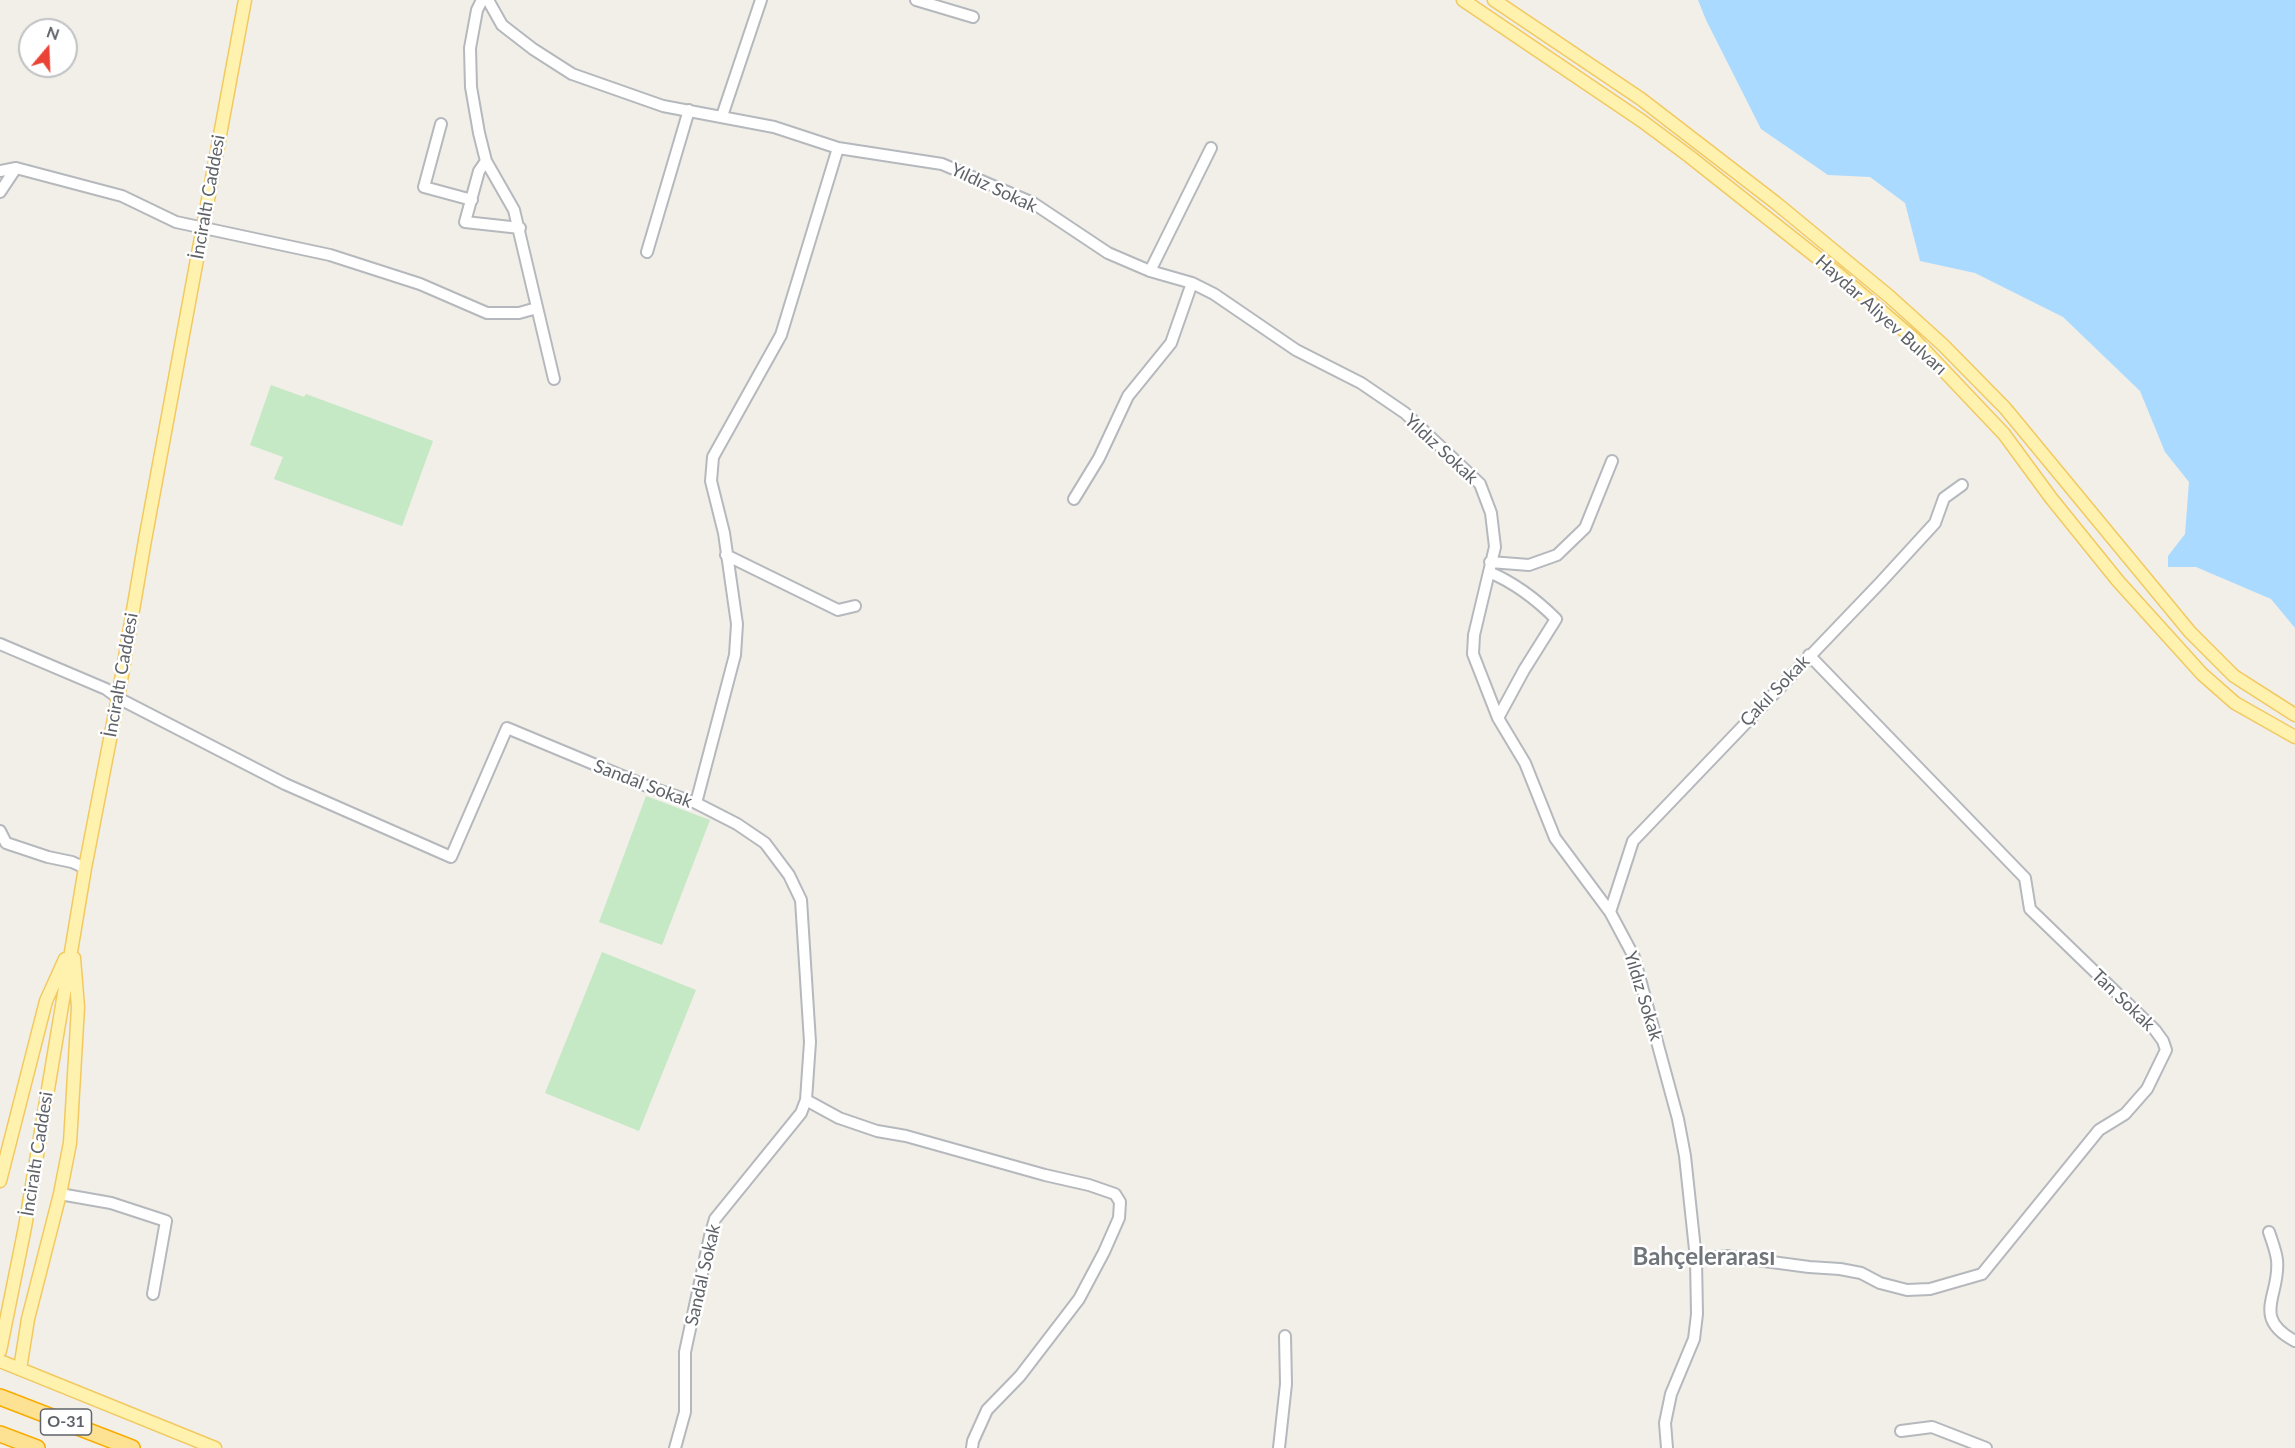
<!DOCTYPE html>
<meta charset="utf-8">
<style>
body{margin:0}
#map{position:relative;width:2295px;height:1448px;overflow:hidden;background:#f1efe8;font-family:Lato,sans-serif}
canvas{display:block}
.north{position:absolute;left:18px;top:18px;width:60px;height:60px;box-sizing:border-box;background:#fff;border:2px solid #bfc1c3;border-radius:50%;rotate:19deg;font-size:16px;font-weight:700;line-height:24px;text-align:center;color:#5f6368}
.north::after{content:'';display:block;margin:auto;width:21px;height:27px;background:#ea4335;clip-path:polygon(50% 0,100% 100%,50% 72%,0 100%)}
</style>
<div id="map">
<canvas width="2295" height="1448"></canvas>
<div class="north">N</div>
</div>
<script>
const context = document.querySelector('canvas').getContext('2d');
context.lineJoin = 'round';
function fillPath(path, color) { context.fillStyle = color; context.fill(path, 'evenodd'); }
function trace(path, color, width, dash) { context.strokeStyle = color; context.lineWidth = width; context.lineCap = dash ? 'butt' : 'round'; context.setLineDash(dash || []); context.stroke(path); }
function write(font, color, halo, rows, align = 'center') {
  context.font = font + ' Lato,sans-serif'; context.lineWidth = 5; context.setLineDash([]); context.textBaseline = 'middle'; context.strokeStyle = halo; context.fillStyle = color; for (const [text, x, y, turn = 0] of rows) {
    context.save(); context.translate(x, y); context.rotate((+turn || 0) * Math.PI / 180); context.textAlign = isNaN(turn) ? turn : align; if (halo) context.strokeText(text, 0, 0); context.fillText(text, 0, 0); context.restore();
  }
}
fillPath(new Path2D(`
 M271 385 304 397 306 394 433 441 402 526 274 479 283 457 250 445Z
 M646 796 710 820 662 945 599 922Z
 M602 952 696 990 639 1131 545 1093Z`), '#c5e8c5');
fillPath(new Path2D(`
 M1698 0H2295V628L2271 599 2196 567H2168V556L2185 534 2189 482 2165 452 2140 391 2063 317 1975 273 1920 261 1905 203 1870 177 1828 175 1761 129 1706 20Z`), '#aadaff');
const minor = new Path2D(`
 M482 0 477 10 470 48 471 87 479 133 486 161 514 210 554 379
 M488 0 502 25 533 49 572 74 663 106 774 127 838 148 942 164 1033 203 1108 253 1150 271 1192 283 1214 294 1296 350 1361 383 1405 413 1480 484 1491 513 1495 547 1474 635 1473 654 1498 718 1525 763 1555 838 1610 912 1634 957 1678 1119 1685 1156 1696 1259 1697 1314 1694 1339 1671 1394 1665 1423 1667 1448
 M916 0 973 17
 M722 116 761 0
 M441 124 424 187 472 200
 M486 161 479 171 465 222 520 228
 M0 171 16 168 122 196 176 222 330 255 420 284 487 313H519L537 308
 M0 192 16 168
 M647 252 689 110
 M1150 271 1211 148
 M1074 499 1099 458 1128 396 1171 343 1192 283
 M726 555 838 610 855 606
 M1490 562 1529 565 1557 555 1585 528 1612 461
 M1489 572C1515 583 1536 599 1556 619L1524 670 1498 718
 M0 644 106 689 118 698 285 784 451 857 507 728 644 785 696 803 737 824 765 843 789 875 801 900 810 1042 806 1100 801 1113 715 1219 710 1236 685 1352V1412L675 1448
 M696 803 735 655 737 624 724 533 711 481 713 457 781 335 838 148
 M0 831 6 843 48 857 72 862 85 868
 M1610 912 1633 841 1880 583 1935 523 1944 498 1962 485
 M806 1100 839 1118 877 1131 906 1136 1045 1175 1089 1185 1115 1194 1120 1202 1119 1218 1104 1252 1079 1299 1020 1376 987 1410 973 1441 972 1448
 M60 1194 111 1203 166 1221 153 1294
 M2269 1232C2272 1241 2276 1251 2277 1260 2281 1295 2250 1317 2295 1341
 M1696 1259 1727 1256 1809 1267 1840 1269 1861 1273 1880 1283 1907 1290 1930 1289 1982 1274 2099 1130 2125 1114 2147 1089 2166 1050 2163 1041 2155 1030 2030 909 2025 878 1809 655
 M1901 1431 1932 1427 1986 1448
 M1279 1448 1286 1384 1285 1336`);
const major = new Path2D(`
 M1463 0 1642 121 1689 156 1838 274 1913 338 2004 434 2051 498 2118 581 2202 674 2235 703 2295 737
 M1494 0 1641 99 1776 203 1890 297 1943 345 2005 408 2190 632 2234 676 2295 715
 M0 1181 46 1001 65 959
 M0 1351 25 1227 85 868 118 698 145 540 245 0
 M0 1361 215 1448
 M20 1369 28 1319 60 1194 70 1143 78 1007 74 958`);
const highway = new Path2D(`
 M0 1397 132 1448
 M0 1434 37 1448`);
trace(minor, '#b5b8bc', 14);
trace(major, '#f2c960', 15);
trace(highway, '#f9ab00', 18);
trace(minor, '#fff', 10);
trace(major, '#fff2af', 12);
trace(highway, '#fde293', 15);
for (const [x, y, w] of [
 [66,1422,51]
]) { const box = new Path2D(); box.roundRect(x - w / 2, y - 13, w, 26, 4.5); context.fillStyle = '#fff'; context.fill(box); trace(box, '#5f6368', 1.5); }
write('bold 16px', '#5f6368', null, [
 ["O-31",66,1422]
]);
write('18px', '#5f6368', '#fff', [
 ["Yıldız Sokak",994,188,25],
 ["İnciraltı Caddesi",208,197,-80],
 ["Haydar Aliyev Bulvarı",1881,315,42],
 ["Yıldız Sokak",1441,449,43],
 ["İnciraltı Caddesi",121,675,-80],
 ["Çakıl Sokak",1775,691,-46],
 ["Sandal Sokak",643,784,21],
 ["Yıldız Sokak",1643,996,73],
 ["Tan Sokak",2123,1000,44],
 ["İnciraltı Caddesi",37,1154,-81],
 ["Sandal Sokak",703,1275,-77]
]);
write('bold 24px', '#70757a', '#fff', [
 ["Bahçelerarası",1704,1257]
]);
</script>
